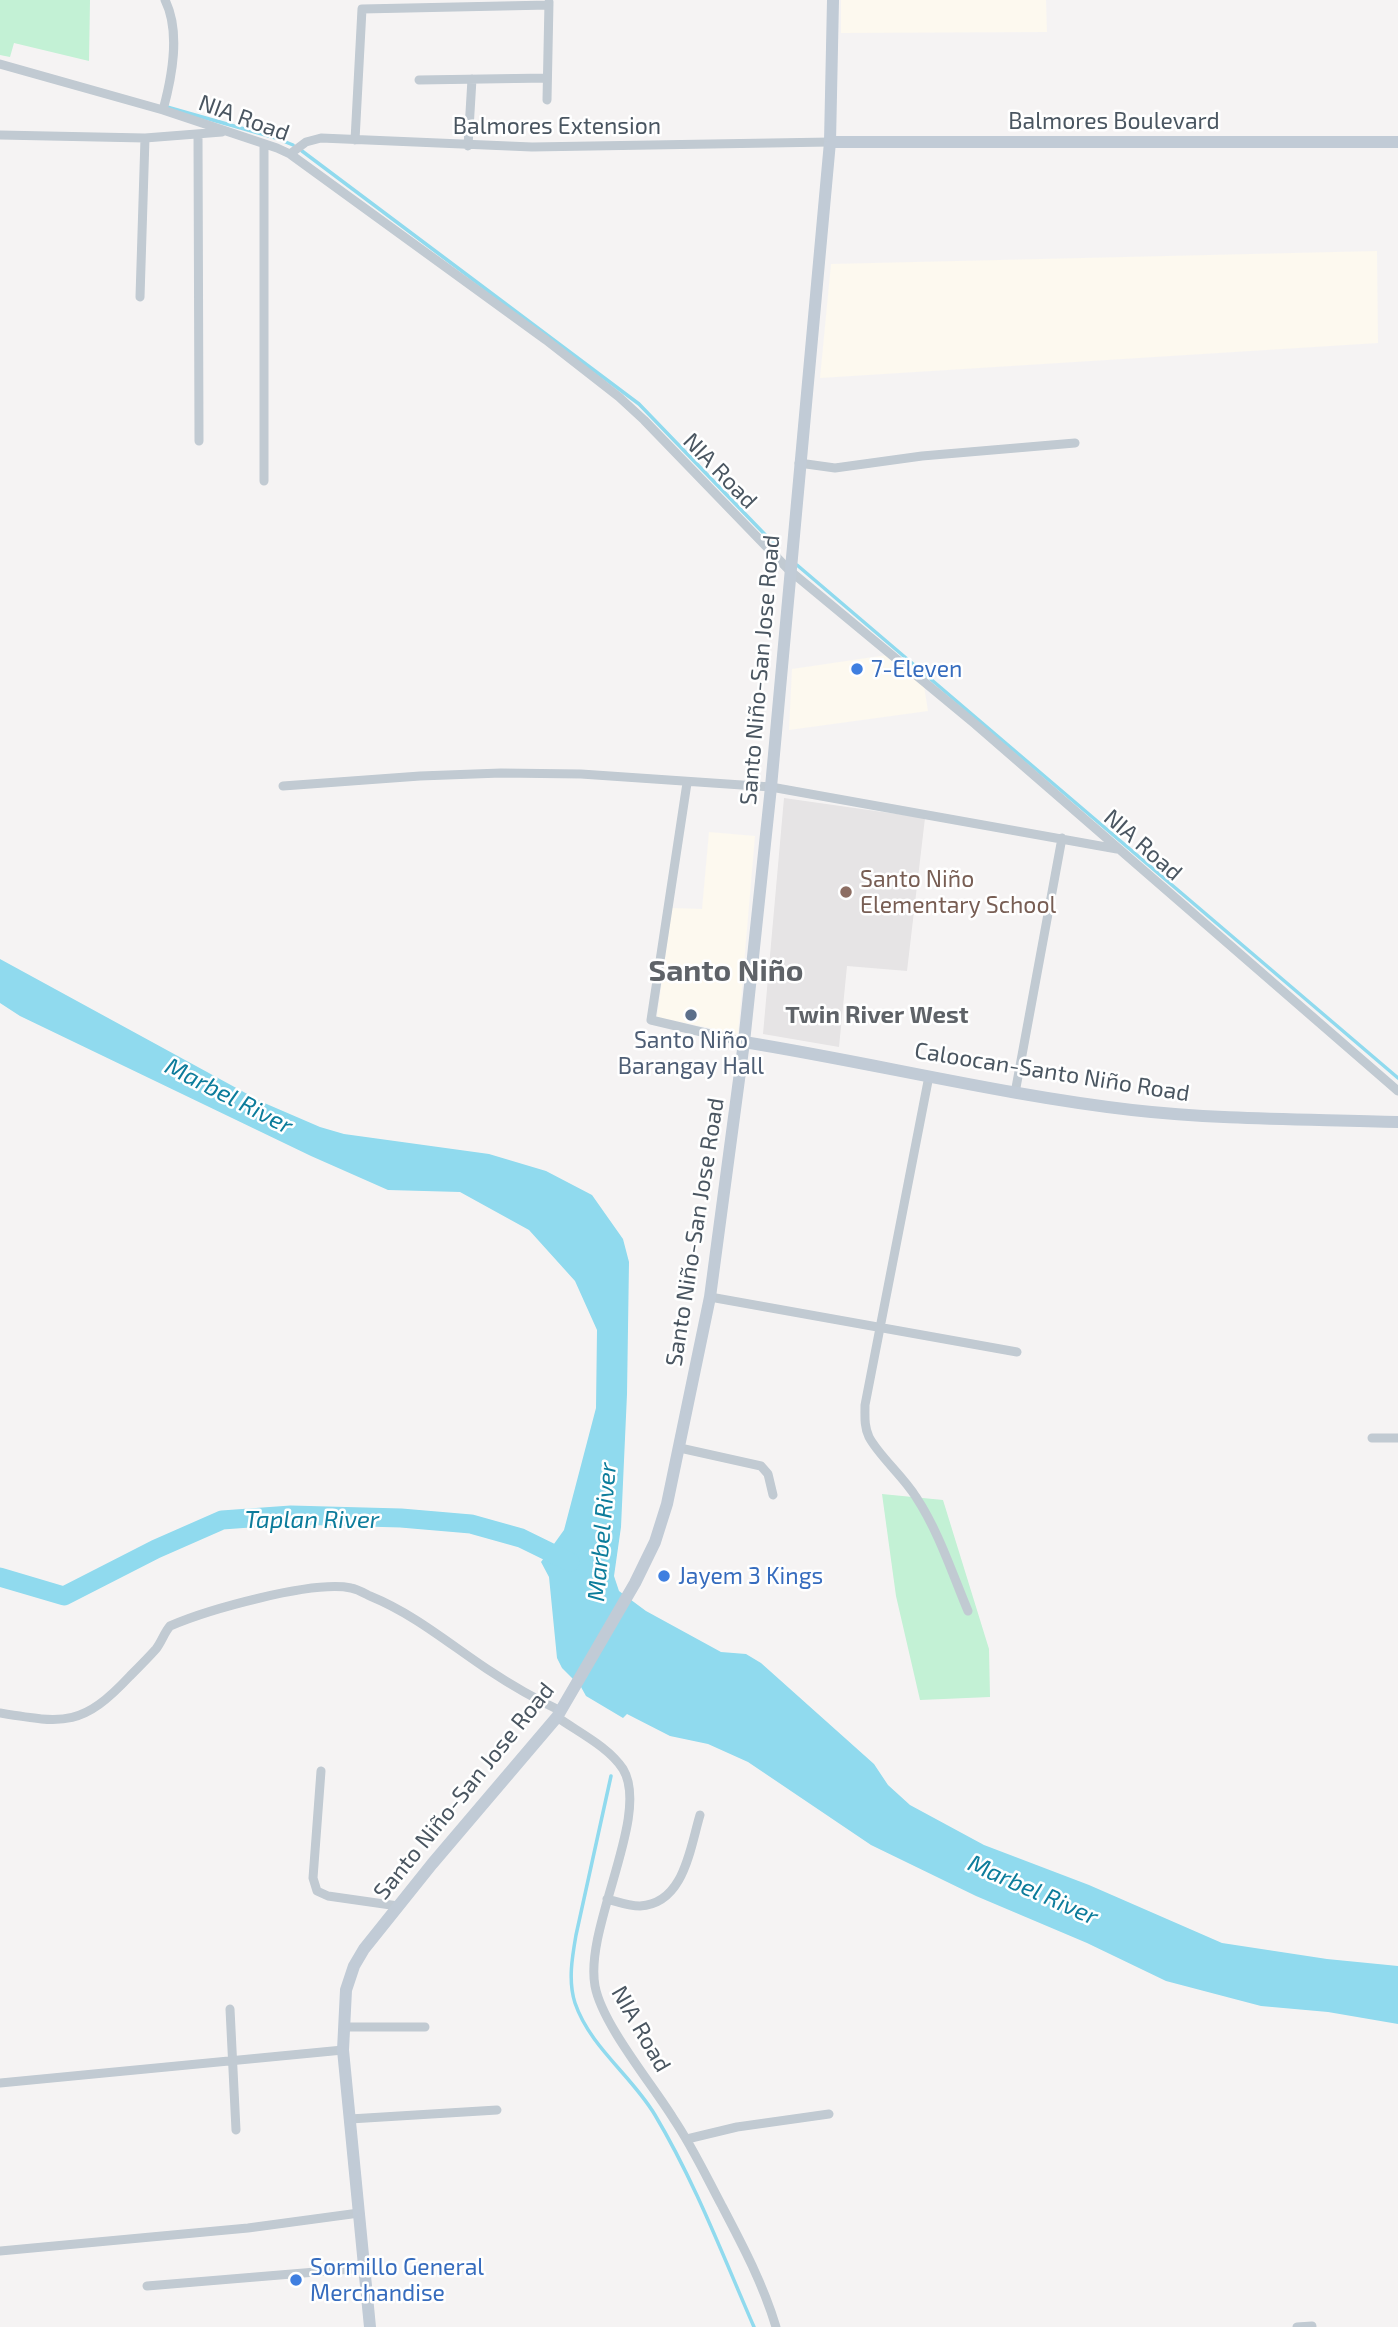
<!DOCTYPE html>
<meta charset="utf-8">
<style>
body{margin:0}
canvas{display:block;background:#f5f3f3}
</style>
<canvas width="1398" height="2327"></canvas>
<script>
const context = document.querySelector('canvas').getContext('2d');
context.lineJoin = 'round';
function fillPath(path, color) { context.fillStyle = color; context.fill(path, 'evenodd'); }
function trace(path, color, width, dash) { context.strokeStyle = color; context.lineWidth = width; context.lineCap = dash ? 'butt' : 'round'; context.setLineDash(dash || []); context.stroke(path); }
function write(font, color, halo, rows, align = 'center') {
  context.font = font + ' "Exo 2",sans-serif'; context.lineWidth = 5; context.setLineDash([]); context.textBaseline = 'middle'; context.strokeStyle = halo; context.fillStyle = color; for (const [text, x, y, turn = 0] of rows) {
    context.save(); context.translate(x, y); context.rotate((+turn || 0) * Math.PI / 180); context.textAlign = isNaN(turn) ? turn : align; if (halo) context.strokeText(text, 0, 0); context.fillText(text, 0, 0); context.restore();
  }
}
fillPath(new Path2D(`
 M841 0H1046L1047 32 841 33Z
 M1377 251 1378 343 820 378 831 264Z
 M887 655 924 686 928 711 789 730 792 669Z
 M709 832 755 836 738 1034 657 1017 672 908 702 909Z`), '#fdf9ef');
fillPath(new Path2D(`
 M784 798 925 818 907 971 847 966 839 1047 763 1034Z`), '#e6e4e5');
fillPath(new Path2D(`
 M0 0H90L89 61 14 43 10 57 0 55Z
 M882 1494 943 1500 989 1649 990 1697 920 1700 896 1596Z`), '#c3f1d5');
fillPath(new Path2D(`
 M0 959 262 1102 320 1127 344 1134 489 1154 546 1171 592 1195 623 1239 629 1262 627 1394 621 1527 614 1576 619 1591 646 1611 721 1652 746 1654 761 1663 874 1764 888 1785 910 1805 984 1845 1089 1885 1222 1943 1327 1959 1398 1966V2024L1328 2012 1261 2006 1166 1981 1087 1943 976 1896 871 1845 748 1762 708 1744 670 1736 627 1714 623 1718 586 1696 581 1687 562 1668 557 1658 549 1577 541 1562 564 1530 596 1408 597 1330 575 1281 529 1230 460 1192 388 1190 311 1156 20 1016 0 1003Z`), '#90daee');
trace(new Path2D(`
 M167 107 276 138 293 145
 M302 151 639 404 778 548
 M797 565 1398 1078
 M611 1776 576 1935C572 1958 568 1981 575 2003 590 2047 632 2076 655 2115 695 2182 723 2256 754 2327`), '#90daee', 3.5);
trace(new Path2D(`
 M0 1577 64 1596 156 1549 222 1520 291 1515 401 1518 471 1524 521 1538 570 1562`), '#90daee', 19);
trace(new Path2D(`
 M0 64 163 110 277 148 290 154 546 340 619 397 644 420 789 570 975 724 1398 1091
 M419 80 547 78
 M547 100 549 2
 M163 110C172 77 181 32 165 0
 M0 135 145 138 222 132
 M198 135 199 441
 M355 140 362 9 549 5
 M264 144V481
 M468 146 472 79
 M290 154 306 142 321 138 532 147 830 142
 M140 297 145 138
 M799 463 835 468 922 456 1075 443
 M687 783 651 1020 744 1042
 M283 786 420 776 501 773 581 774 771 787 1117 849
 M929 1076 865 1405C865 1417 864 1426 869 1437 879 1456 903 1476 916 1497 939 1532 952 1573 968 1611
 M1015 1093 1062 838
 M710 1297 1017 1352
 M1372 1438H1398
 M680 1448 761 1466 768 1474 773 1495
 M0 1713C66 1724 83 1726 130 1676 139 1667 148 1658 156 1649 162 1641 164 1633 170 1626 207 1610 312 1580 351 1588 357 1589 364 1593 370 1596 414 1614 448 1643 487 1669 511 1685 535 1699 561 1711
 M557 1717C578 1732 609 1747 623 1769 651 1815 584 1927 595 1986 602 2024 652 2084 673 2118 692 2146 706 2176 722 2206 743 2246 763 2284 776 2327
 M321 1771 313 1878 317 1891 328 1896 398 1906
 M607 1899C618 1902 629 1906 640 1906 684 1904 690 1848 700 1815
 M230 2009 236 2130
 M344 2027H425
 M0 2083 343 2050
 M350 2119 497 2110
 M687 2139 737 2127 829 2114
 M0 2251 248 2228 359 2213
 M147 2286 364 2268
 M1297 2327 1312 2326`), '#c1cad2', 9);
trace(new Path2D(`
 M830 142H1398
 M744 1042C874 1063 1002 1095 1132 1110 1220 1120 1309 1119 1398 1122
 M370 2327 343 2050 346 1990 354 1966 364 1949 432 1864 557 1717 635 1583 655 1542 667 1504 710 1297 744 1042 771 787 830 142 833 0`), '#c1cbd6', 12);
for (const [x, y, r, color] of [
 [857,669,7,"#3f7fe0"],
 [846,892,7,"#8d6e63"],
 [691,1015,7,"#5c6f8a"],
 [664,1576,7,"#3f7fe0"],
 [296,2280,7,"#3f7fe0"]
]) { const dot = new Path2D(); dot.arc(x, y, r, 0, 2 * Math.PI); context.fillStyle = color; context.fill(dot); trace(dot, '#fff', 2.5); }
write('23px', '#4a5661', '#fff', [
 ["NIA Road",244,118,20],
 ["Balmores Boulevard",1114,121],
 ["Balmores Extension",557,126],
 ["NIA Road",720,471,46],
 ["Santo Niño-San Jose Road",760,670,-85],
 ["NIA Road",1143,845,41],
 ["Caloocan-Santo Niño Road",1052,1072,9],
 ["Santo Niño-San Jose Road",695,1232,-81],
 ["Santo Niño-San Jose Road",464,1791,-51],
 ["NIA Road",641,2029,60]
]);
write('23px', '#366cbe', '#fff', [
 ["7-Eleven",871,669],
 ["Jayem 3 Kings",678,1576],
 ["Sormillo General",310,2267],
 ["Merchandise",310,2293]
], 'left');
write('23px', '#785e54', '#fff', [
 ["Santo Niño",860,879],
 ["Elementary School",860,905]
], 'left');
write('23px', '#4e5e75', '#fff', [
 ["Santo Niño",691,1040],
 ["Barangay Hall",691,1066]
]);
write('bold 24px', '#5f6368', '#fff', [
 ["Twin River West",877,1015]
]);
write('italic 24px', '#0c7c9b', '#fff', [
 ["Marbel River",229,1096,27],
 ["Taplan River",312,1520],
 ["Marbel River",602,1532,-85],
 ["Marbel River",1033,1890,24]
]);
write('bold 30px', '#5f6368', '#fff', [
 ["Santo Niño",726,971]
]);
</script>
